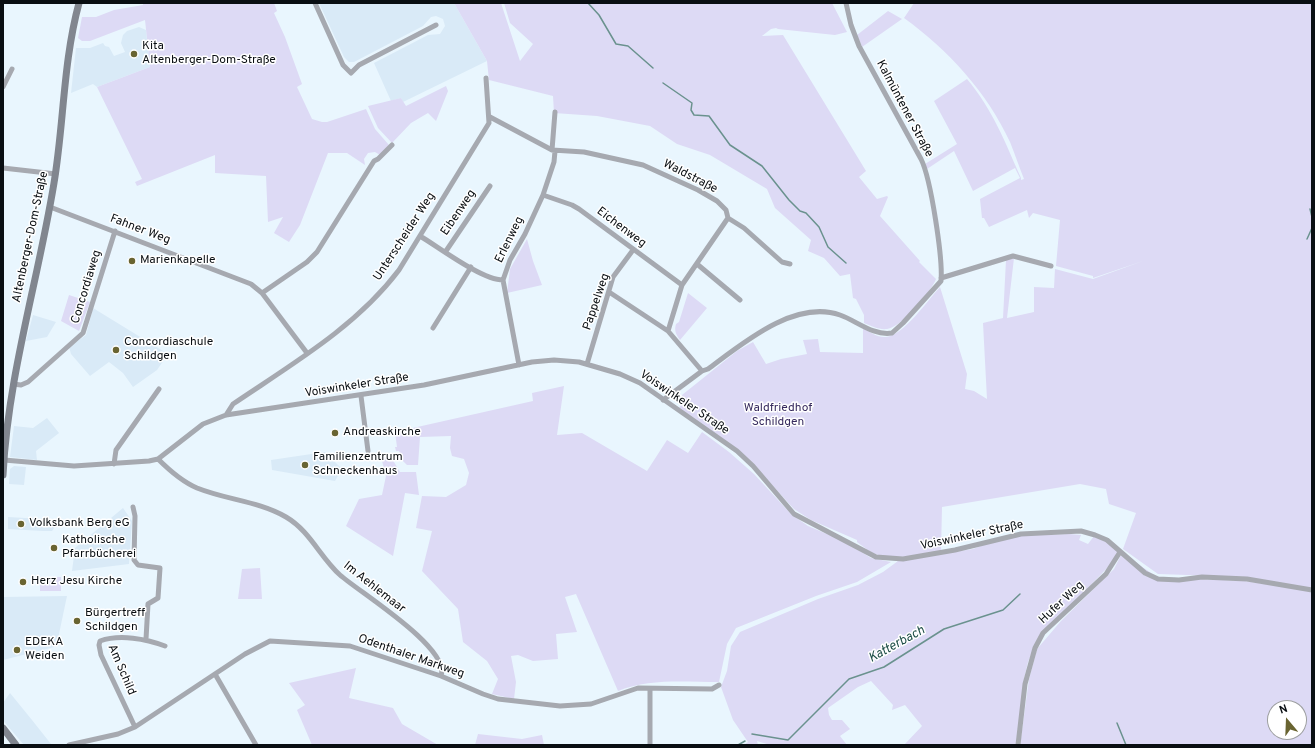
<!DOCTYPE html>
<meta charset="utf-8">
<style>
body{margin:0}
#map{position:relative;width:1315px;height:748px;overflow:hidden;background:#e9f6fe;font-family:Overpass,sans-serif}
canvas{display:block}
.frame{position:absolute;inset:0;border:4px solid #090e12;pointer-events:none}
.north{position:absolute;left:1267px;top:700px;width:40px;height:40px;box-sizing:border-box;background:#fff;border:1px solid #9d9fa0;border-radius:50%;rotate:341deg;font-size:11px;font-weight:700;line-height:16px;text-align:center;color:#090e12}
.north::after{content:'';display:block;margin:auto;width:14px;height:18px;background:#696431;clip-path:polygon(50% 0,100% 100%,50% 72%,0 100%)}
</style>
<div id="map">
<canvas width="1315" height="748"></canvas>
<div class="frame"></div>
<div class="north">N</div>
</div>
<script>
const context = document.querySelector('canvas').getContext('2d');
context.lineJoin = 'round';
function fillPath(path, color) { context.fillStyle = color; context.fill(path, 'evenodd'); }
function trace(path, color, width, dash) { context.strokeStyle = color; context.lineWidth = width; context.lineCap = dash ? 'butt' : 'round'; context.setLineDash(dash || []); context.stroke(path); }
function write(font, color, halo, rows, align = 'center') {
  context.font = font + ' Overpass,sans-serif'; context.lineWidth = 3; context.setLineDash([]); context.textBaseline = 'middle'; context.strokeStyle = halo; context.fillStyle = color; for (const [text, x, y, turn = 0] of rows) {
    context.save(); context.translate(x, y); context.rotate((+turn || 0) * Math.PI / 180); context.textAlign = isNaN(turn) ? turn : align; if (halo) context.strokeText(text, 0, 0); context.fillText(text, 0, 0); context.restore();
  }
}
fillPath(new Path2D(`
 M319 3H454L487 61 403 102 401 98 391 101 374 63 428 35 440 34 445 26 443 19 436 16 431 17 423 26 354 62H349L344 57Z
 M139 27 146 30 150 67 97 87 93 84 71 93 76 48H90L103 43 105 46 109 47 114 56 125 52 121 43 123 35 127 31Z
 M93 308 168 354 157 370 133 387 123 373 109 362 90 376 71 354 69 347 86 335Z
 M33 315 56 322 47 337 26 341Z
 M47 418 59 433 36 451 37 460 10 457 14 426 33 428Z
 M325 452 342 469 335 481 272 470 271 460Z
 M14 466 26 467 24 485 9 484 10 469Z
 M123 508 132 521 129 564 72 571 75 548Z
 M8 517 60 520 52 531H43L8 529Z
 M67 596 59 634 58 646 3 660V597Z
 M10 693 32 720 51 744 24 745 6 724 3 720V703Z`), '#d9eaf7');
fillPath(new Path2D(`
 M143 3H274L277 11 274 13 285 37 302 84 297 87 312 119 322 122H327L366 109 375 129 389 145 380 155 375 152 368 153 364 159 365 165 347 153H328L300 225 289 242 274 233 283 217 268 222 266 176 215 173V155L137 186 135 182 142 179 97 87 150 67 145 20 90 41H82L78 38 82 17H96L114 10 143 5Z
 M454 3H501L520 61 533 44 510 23 504 3H832L847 32 835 35 778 29 776 28 771 29 762 36 783 35 866 171 859 177 877 199 887 196 888 197 880 216 920 261 919 262 936 279C931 292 902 327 887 329 879 330 871 326 864 323V315L856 299 853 298 850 274 840 276 824 258 808 251 811 240 775 208 767 189 710 155 677 144 650 126 597 116 554 113 553 96 489 80 487 61Z
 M914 3H1312V588L1245 577 1158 574 1123 549 1136 513 1109 504 1106 489 1080 484 942 507 941 551C922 554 898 562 878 555 870 553 864 547 857 542V540L811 520 794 509 758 470 733 447 679 408 683 402 682 395 737 351 753 342 766 364 781 359 807 354 803 340 818 339 820 352 863 353V328C870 332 878 338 886 337 904 335 928 300 940 287L967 374 965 389 974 391 987 399 983 323 1003 318 1006 260 1014 258 1007 318 1034 312V287L1054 288 1055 269 1093 279 1143 261 1093 278V276L1056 266 1060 220 1033 213 1029 218 1027 210 989 227 984 218H982L980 199 1020 178 1015 168 973 191 954 151 927 169 925 164 957 144 934 101 967 79C993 110 1005 142 1021 178V180L1024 179C1019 167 1015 154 1010 142 987 92 948 50 904 18Z
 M888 11 902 19 862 47 857 35Z
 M446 86 448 91 436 121 428 113 411 123 392 143 378 128 368 106 401 98 406 106Z
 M527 239 533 261 542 285 507 293 510 269Z
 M688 293 707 308 680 340C676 334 674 331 676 324L679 322Z
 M69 295 90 302 79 331 61 321Z
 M564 386 557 435 582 433 647 471 667 440 688 453 702 432 729 452 754 474 791 514 808 526 846 542 871 558 891 562 857 582 816 596 736 628 727 644 719 682C685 682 649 678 618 691L576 594 565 597 577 632 556 634 558 659 533 661 518 655 511 656 516 682 514 699 492 694 498 679 487 661 463 642 458 609 422 571 432 531 416 528 422 496 446 497 466 485 469 473 464 459 452 456 450 448 451 436 420 437 418 465H407L401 459 399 451H396L395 447H397L395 432 533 401 532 393Z
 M381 457H391L400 472H416L419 495 405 493 393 556 346 526 359 499 382 495 386 476Z
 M1070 534 1081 535 1079 540 1088 544 1094 536 1108 541 1120 551 1110 565 1036 642 1028 662 1024 679 1016 745H904L922 726 905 705 892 710 893 705 871 681 858 687 828 708 829 715 832 720H842L850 729 840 736 847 745H770L757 741 758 745H744L748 742 733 720 721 687 727 671 731 646 740 632 818 599 858 585 883 572 898 561 973 549 996 540 1023 535Z
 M1122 553 1157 577 1245 581 1312 591V745H1020L1029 679 1037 649 1061 621 1114 569ZM1275 708H1299V732H1275Z
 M260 568 262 599H238L242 569Z
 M40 577H61V591H40Z
 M356 668 349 698 393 708 402 724 438 745H312L297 710 305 705 289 683Z
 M478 734 522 739 542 735 544 745H475Z`), '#dddaf5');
trace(new Path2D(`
 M588 3 599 15 616 44 628 46 653 68
 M663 83 692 103 691 110 694 115 709 116 730 145 762 166 789 200 800 211 806 213 819 227 828 247 846 263
 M1310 209 1312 217
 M1307 239 1312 228
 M1117 723 1126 745
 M752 734 788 740 849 679 884 667 944 629 1003 610 1020 594
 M738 745 745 741`), '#6a928e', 1.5);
trace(new Path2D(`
 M315 3 343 65 351 73 359 65 436 25
 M3 87 12 69
 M490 117 552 150 584 152 643 165 698 190 717 201 726 210 728 218 682 285 668 331 702 371
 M552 150 555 112
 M3 168 56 174
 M543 195 572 205 579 209 682 285
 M50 207 251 284 262 293 307 353
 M728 218 744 228 782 262 790 264
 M420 236C440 248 482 280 503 280
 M446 251 490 186
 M697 264 740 300
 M941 278 1013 256 1051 266
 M609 292 668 331
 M262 293 307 262 317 252 374 161 378 159 392 145
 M433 328 471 267
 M587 364 613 277 633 250
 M519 365 503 280 510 260 525 234 543 195 554 162 555 151
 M13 384 21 385 28 382 83 333 115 231
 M361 396 368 451
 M663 400 702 371 708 369C743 343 795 299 840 315 857 321 873 336 892 333L903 323 941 281C943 259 931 179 921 159L859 46 851 25 846 3
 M226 415 233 404C292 364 356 327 399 270L489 123 486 78
 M158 459C169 470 183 482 197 488 227 500 258 501 286 517 310 531 320 557 340 575 359 592 451 648 441 676
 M4 460 74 466 149 461 158 459 203 424 226 415 424 385 532 362 554 360 579 362 620 374 640 383 737 451 753 466 794 514 876 557 903 559 955 550 1021 534 1081 531 1095 535 1107 540 1145 573 1158 579 1179 580 1202 577 1247 579 1312 590
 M114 464 116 450 159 389
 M133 507 135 516 134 560 138 565 160 568 158 598 148 604 146 639
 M215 674 256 745
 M135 727 101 655 99 645 100 641C120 634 146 639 165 646
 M69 745 118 734 135 727 245 654 270 641 350 646 441 676 483 694 498 699 560 706 591 704 638 688 712 689 719 685
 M650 745V689
 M1018 745 1025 684 1035 648 1043 633 1106 574 1120 552`), '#a6a9b0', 5);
trace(new Path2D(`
 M3 475C8 375 38 281 54 183 64 123 63 62 79 3
 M3 728 16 745`), '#81868f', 7);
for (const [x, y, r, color] of [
 [134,54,4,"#696431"],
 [132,261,4,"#696431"],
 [116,350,4,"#696431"],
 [335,433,4,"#696431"],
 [305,465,4,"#696431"],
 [21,524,4,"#696431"],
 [54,548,4,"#696431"],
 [23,582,4,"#696431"],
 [77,621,4,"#696431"],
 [17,650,4,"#696431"]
]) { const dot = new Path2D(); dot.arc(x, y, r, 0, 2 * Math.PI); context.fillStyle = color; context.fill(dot); trace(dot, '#fff', 1.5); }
write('12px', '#090e12', '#fff', [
 ["Kita",142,47],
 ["Altenberger-Dom-Straße",142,61],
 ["Marienkapelle",140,261],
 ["Concordiaschule",124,343],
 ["Schildgen",124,357],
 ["Andreaskirche",343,433],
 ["Familienzentrum",313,458],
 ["Schneckenhaus",313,472],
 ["Volksbank Berg eG",29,524],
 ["Katholische",62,541],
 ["Pfarrbücherei",62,555],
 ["Herz Jesu Kirche",31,582],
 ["Bürgertreff",85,614],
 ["Schildgen",85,628],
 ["EDEKA",25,643],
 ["Weiden",25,657]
], 'left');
write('12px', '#090e12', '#fff', [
 ["Kalmüntener Straße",904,109,62],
 ["Waldstraße",690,177,27],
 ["Eibenweg",459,213,-56],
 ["Eichenweg",621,228,37],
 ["Fahner Weg",140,230,21],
 ["Altenberger-Dom-Straße",31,237,-78],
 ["Unterscheider Weg",405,237,-57],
 ["Erlenweg",510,240,-64],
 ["Concordiaweg",87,287,-73],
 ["Pappelweg",597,302,-71],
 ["Voiswinkeler Straße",357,386,-9],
 ["Voiswinkeler Straße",684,403,34],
 ["Voiswinkeler Straße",972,536,-12],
 ["Im Aehlemaar",374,588,38],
 ["Hufer Weg",1062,603,-43],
 ["Odenthaler Markweg",411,657,19],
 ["Am Schild",121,670,67]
]);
write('12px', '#372b5e', '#fff', [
 ["Waldfriedhof",778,409],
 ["Schildgen",778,423]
]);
write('italic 13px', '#1e4e48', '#fff', [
 ["Katterbach",897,645,-29]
]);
</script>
